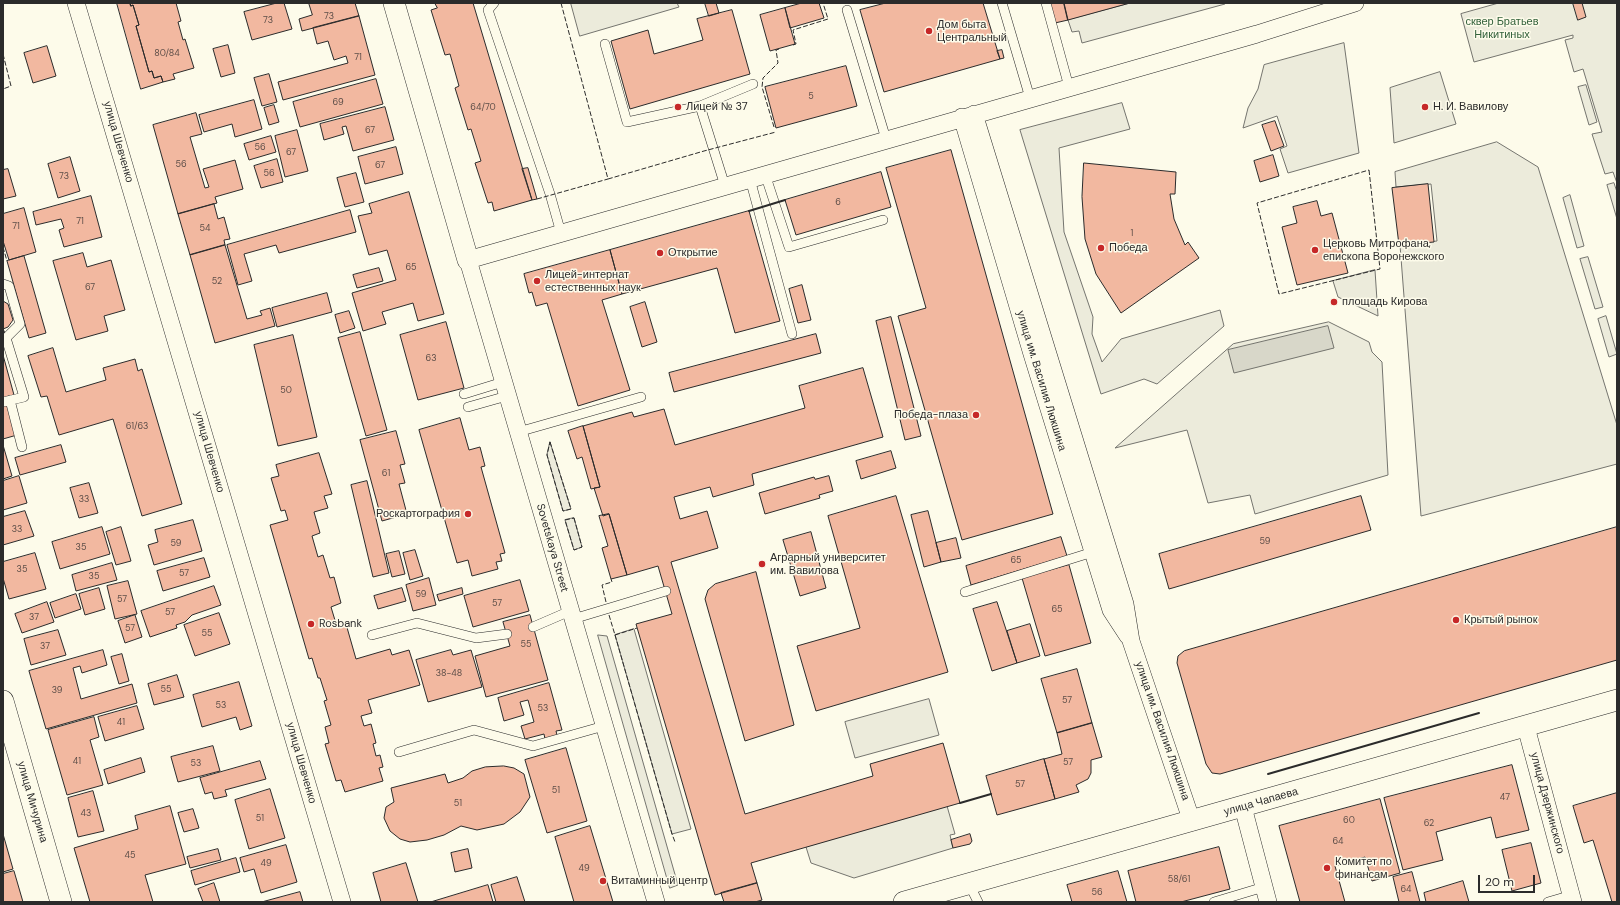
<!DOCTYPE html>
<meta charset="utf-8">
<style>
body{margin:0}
#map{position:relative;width:1620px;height:905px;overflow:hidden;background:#fdfbea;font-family:"DM Sans",sans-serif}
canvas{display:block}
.frame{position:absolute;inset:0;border:4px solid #2b2b2b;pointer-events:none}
.scale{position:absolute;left:1478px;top:875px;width:57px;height:18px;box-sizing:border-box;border:2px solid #2b2b2b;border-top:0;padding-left:5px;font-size:12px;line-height:14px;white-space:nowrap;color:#2b2b2b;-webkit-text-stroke:3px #fdfbea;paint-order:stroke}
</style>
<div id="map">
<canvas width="1620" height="905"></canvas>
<div class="frame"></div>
<div class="scale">20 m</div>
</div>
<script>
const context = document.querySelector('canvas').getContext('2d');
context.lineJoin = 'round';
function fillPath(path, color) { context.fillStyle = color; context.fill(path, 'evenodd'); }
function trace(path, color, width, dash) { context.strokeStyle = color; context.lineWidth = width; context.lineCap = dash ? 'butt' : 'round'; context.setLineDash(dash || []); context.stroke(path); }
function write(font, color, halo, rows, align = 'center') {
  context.font = font + ' "DM Sans",sans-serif'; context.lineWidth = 3; context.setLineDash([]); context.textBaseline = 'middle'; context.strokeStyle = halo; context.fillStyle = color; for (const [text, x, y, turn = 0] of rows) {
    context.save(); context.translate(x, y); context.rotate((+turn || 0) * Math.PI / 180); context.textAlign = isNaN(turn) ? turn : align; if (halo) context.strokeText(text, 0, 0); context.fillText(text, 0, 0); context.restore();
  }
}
const green = new Path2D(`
 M571 3H677L679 7 580 36Z
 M1130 3H1225V4L1082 43 1079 31 1072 32 1068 20Z
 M1499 3H1617V183L1613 172 1605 174 1592 134 1602 132 1583 69 1574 72 1565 40 1573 38V35L1474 62 1461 14Z
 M1344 43 1359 153 1288 173 1280 149 1287 146 1277 116 1243 128 1248 108 1258 89 1264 65Z
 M1440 72 1456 124 1394 143 1390 88Z
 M1586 85 1597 122 1589 125 1578 87Z
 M1122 103 1130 129 1059 148 1064 232 1093 317 1092 334 1102 362 1121 339 1220 310 1224 326 1157 384 1144 379 1101 394 1020 130Z
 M1497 142 1538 167 1617 425V464L1421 516 1400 245 1437 241 1431 184 1396 187 1395 172Z
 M1614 183 1617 192V219L1607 185Z
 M1570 195 1584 246 1577 248 1563 198Z
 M1588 257 1603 307 1595 309 1580 259Z
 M1375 270 1378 316 1338 297 1333 281Z
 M1606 316 1617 354 1609 357 1598 319Z
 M1329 322 1369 342 1372 352 1382 362 1388 475 1255 514 1250 495 1208 503 1187 430 1115 448 1233 344Z
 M550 442 571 509 563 511 547 455Z
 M574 518 582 547 574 550 565 520Z
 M634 629 691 829 672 834 615 635Z
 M598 635 607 636 678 885 670 888Z
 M929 699 939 735 855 758 845 722Z
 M947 806 955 834 950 835 953 848 854 878 811 863 806 847Z`);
fillPath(green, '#ecebdb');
trace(green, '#74746e', 1);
const water = new Path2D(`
 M1328 326 1334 348 1234 373 1228 350Z`);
fillPath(water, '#d8d7c9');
trace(water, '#74746e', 1);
const building = new Path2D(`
 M117 3H130L131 6 133 5 139 25 136 26 149 72 152 71 154 78 161 76 163 82 141 89Z
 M130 3H176L181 21 178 22 183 40 185 39 194 68 173 74 175 79 163 82 161 76 154 78 152 71 149 72 136 26 139 25 133 5 131 6Z
 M277 3H284L292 29 252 40 244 12Z
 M309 3H355L359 16 302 31 299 19 312 15Z
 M435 3H473L532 200 494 211 492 202 488 203 475 163 481 161 471 129 468 130 455 88 459 86 450 54 445 55 431 10 437 8Z
 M705 3H716L719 13 709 16Z
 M802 3H819L824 18 790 28 785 8Z
 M886 3H983L1000 59 884 92 860 10Z
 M1050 3H1064L1068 20 1055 23Z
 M1064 3H1130L1068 20Z
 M1573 3H1582L1586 17 1578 20Z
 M785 8 795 44 770 51 760 15Z
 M732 10 750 74 630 109 611 41 648 30 654 54 703 40 697 19Z
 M359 16 375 75 283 100 278 82 348 63 346 56 334 60 328 41 317 44 313 28Z
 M228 45 235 73 221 77 213 49Z
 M47 46 56 76 33 83 24 53Z
 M1002 50 1004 58 1000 59 997 51Z
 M846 66 857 106 776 128 765 87Z
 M269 74 277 102 262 106 254 78Z
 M376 79 383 104 300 127 293 102Z
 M254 100 262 129 235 137 232 124 204 132 199 115Z
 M274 105 279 122 269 125 264 108Z
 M385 107 394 140 353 151 346 126 342 127 344 134 324 140 320 124Z
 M196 113 202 134 190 137 205 188 209 187 203 169 235 160 243 189 215 197 217 203 178 214 153 125Z
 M1275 121 1284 146 1271 151 1262 125Z
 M297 130 308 171 285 177 275 136Z
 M271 136 276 152 249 160 244 144Z
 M396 147 403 174 365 184 358 157Z
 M951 150 1053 514 962 540 898 316 926 308 886 168Z
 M1273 155 1279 176 1260 182 1254 161Z
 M70 157 80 191 58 198 48 164Z
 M277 159 283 182 261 188 254 166Z
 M1084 163 1176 172 1175 194H1170L1174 219 1185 245 1188 242 1199 258 1121 313 1096 274 1085 239 1082 197Z
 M528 168 537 199 532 200 522 169Z
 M8 169 16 196 3 199V170Z
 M881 172 891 207 796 235 785 200Z
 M356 173 364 202 345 207 337 178Z
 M1428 184 1434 242 1399 245 1392 188Z
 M409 192 444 314 418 321 413 303 382 312 386 324 363 331 352 293 396 280 387 250 369 255 358 216 372 213 369 204Z
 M91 196 102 237 64 247 59 230 64 228 61 219 36 225 33 212Z
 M1317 201 1321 216 1332 213 1348 273 1297 285 1282 227 1297 223 1293 207Z
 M214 204 218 219 224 217 230 239 224 240 225 245 190 255 178 214Z
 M24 208 36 252 9 260 3 241V214Z
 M350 210 356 232 279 253 276 245 244 254 252 281 238 285 227 245Z
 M749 211 780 321 735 333 717 268 622 294 610 250Z
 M225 245 247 319 262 315 260 311 270 308 275 326 215 343 190 255Z
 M610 250 622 294 602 300 630 390 578 406 547 303 536 306 532 292 529 293 524 274Z
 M83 253 87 267 111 260 125 310 104 316 108 331 76 340 53 261Z
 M24 256 46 333 29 338 7 261Z
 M379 268 383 281 357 288 353 275Z
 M802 285 811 320 798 323 789 289Z
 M327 293 332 312 277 327 272 308Z
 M3 301 8 304 13 320 8 327 3 329 5 333H3Z
 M645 302 657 342 642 347 630 307Z
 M349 311 355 328 340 333 335 315Z
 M891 317 921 436 905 440 876 321Z
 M446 322 464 388 418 400 400 335Z
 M360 332 387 430 366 436 338 338Z
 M816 334 821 353 674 392 669 373Z
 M293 335 317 437 278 446 254 345Z
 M53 348 66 392 106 380 103 368 135 359 138 371 142 369 182 504 142 516 113 419 59 435 47 396 41 397 28 356Z
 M3 355 14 395 3 398Z
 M863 368 883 437 752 474 754 485 713 497 710 487 674 497 680 519 707 511 718 548 671 562 745 814 873 776 870 764 943 743 960 803 751 863 757 883 715 895 636 624 672 614 658 566 627 575 609 514 603 516 594 488 600 487 583 426 632 412 634 417 664 409 675 445 805 408 799 386Z
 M8 404 17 435 3 439V406Z
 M460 418 469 450 480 447 485 466 481 467 505 553 500 554 502 561 496 562 498 569 472 576 468 560 457 563 419 430Z
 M583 426 600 487 591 489 582 457 577 459 568 431Z
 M396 431 405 464 400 465 405 483 399 484 407 514 382 521 360 440Z
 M3 445 12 476 3 479Z
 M61 445 66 462 20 475 15 458Z
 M891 451 896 468 861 479 856 461Z
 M319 453 332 494 324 496 328 508 314 512 320 533 312 536 318 557 323 555 330 578 334 577 341 603 331 607 337 627 346 624 356 659 390 649 392 655 409 650 420 685 368 700 372 713 361 716 364 726 371 724 376 743 373 744 376 756 380 755 383 767 379 768 383 781 345 792 341 780 336 781 325 744 329 743 325 727 331 725 324 701 327 700 320 678H318L312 658 309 659 270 525 288 520 285 510 281 511 271 478 279 476 276 465Z
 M19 476 27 503 3 510V481Z
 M829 476 833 491 819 495 820 498 765 514 759 493 814 477 815 479Z
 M367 481 389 573 373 577 351 485Z
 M89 483 98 513 79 518 70 488Z
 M896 496 948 672 816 711 797 646 860 628 828 516Z
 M1361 496 1371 530 1169 589 1159 554Z
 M25 511 34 536 3 545V517Z
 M928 511 941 562 924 567 911 515Z
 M609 514 627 575 611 579 602 548 608 546 599 516Z
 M193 520 202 551 154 565 148 545 158 542 155 530Z
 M102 527 110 554 60 569 52 542Z
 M121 527 131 561 116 565 106 532Z
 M1617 527V660L1220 774 1212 773 1206 764 1177 663 1178 656 1184 651Z
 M811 532 826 588 800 596 783 540Z
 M1061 537 1067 556 971 585 966 566Z
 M956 538 961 558 941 562 936 543Z
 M415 550 423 576 410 580 403 553Z
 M399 551 405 574 392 577 386 554Z
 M35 553 46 589 9 599 3 578V562Z
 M204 558 210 577 163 591 157 571Z
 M112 563 117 580 76 591 72 575Z
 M1069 565 1091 643 1045 656 1022 578Z
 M756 572 794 725 745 741 705 599 708 590 715 584Z
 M429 578 436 605 413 611 406 585Z
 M520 580 529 611 473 627 464 596Z
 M128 581 137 614 115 619 107 586Z
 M214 586 221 605 192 615 185 622 176 625 177 628 150 637 141 611Z
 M99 588 105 609 85 615 79 594Z
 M402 588 406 601 378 609 374 596Z
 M462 588 463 594 439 601 437 595Z
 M76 594 81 609 55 618 50 603Z
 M47 602 54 622 22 633 15 614Z
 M997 602 1017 663 992 671 973 609Z
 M219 613 230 644 195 656 184 625Z
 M135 615 142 637 125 643 118 621Z
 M530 615 548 680 486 697 475 656 510 646 503 622Z
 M1030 624 1040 656 1017 663 1007 631Z
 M58 630 66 655 31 665 24 639Z
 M103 650 107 665 82 673 80 666 73 668 81 699 132 684 137 703 46 729 29 671Z
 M451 650 453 655 471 650 482 687 428 702 416 660Z
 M122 654 129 681 119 684 111 657Z
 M1077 669 1092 723 1057 733 1041 679Z
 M177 675 184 697 154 705 148 684Z
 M239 682 252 726 240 730 236 717 202 727 193 695Z
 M549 683 562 730 556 731 557 735 545 739 544 734 525 739 521 726 534 722 528 700 520 702 524 715 504 721 498 698Z
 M137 706 144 729 105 741 98 717Z
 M94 717 99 737 90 740 103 785 67 795 48 730Z
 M1092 723 1102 757 1091 760V773L1088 779 1076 785 1079 792 1055 799 1044 759 1062 754 1057 733Z
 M213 746 220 771 178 782 171 757Z
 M566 748 587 821 547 833 525 760Z
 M141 758 145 772 108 784 104 770Z
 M1044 759 1055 799 997 815 986 776Z
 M260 761 266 779 225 790 227 796 214 799 212 792 205 794 200 778Z
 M1512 765 1529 830 1496 838 1491 817 1436 832 1443 860 1403 870 1384 798Z
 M504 766 514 768 524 774 530 797 520 812 504 824 477 830 461 826 444 835 427 840 410 842 400 839 390 831 384 818 386 807 394 802 391 788 445 774 448 783 463 778 472 771 485 767Z
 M270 789 285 838 249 849 235 800Z
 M93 791 104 831 78 837 68 798Z
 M1617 793V902H1612L1593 840 1584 843 1573 806Z
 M1380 799 1400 873 1372 881 1365 857 1335 866 1345 902H1300L1279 826Z
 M170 806 186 864 145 875 153 902H90L74 848 138 829 135 816Z
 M193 809 199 828 184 832 178 813Z
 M590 826 613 902H574L555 837Z
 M3 834 13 869 3 872Z
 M970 834 972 841 970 844 953 848 951 840Z
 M1531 843 1541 883 1512 891 1502 850Z
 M286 845 297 882 261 893 254 869 244 872 240 858Z
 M1219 847 1230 889 1181 902H1136L1128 871Z
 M218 849 221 860 190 868 187 857Z
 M468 849 472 868 455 872 451 853Z
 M236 858 240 872 195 885 191 871Z
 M406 863 418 902H381L373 873Z
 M14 871 23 902H3V874Z
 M1118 871 1127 902H1072L1067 885Z
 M1412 872 1420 902H1399L1393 877Z
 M517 877 525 902H496L491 885Z
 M1463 881 1469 902H1426L1424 893Z
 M214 883 220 902H203L198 889Z
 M757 883 762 900 755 902H724L721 893Z
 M488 885 493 902H431Z
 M300 892 303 902H262Z`);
fillPath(building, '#f2b8a0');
trace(building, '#2b2b2b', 1);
const service = new Path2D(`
 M494 3 488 10 550 194 561 233
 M1002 3 1030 98
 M1046 3 1069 87
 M847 10 886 139
 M605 44 627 122 700 106 753 84
 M700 106 725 186
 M765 174 789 247 883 220
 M750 179 792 334
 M3 284 9 286 20 324 6 338 3 339
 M464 394 503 382
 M10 400 22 447
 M3 402 24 397 6 338
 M468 407 507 396
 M518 432 641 397
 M965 592 1093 552
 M573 619 666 591
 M533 627 570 611
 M372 635 417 623 476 638 507 634
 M399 752 474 730 533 746 604 726
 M969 884 978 902
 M1214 902 1264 887
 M1548 902 1572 895`);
const minor = new Path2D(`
 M76 3 342 902
 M974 114 1125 604 1131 641 1192 822
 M962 117 1032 354 1111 610 1128 636
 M1526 727 1573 902
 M1243 807 1268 902
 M656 902 468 260 1257 34 1355 3`);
const tertiary = new Path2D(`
 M394 3 468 260
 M3 701 61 902
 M904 902 1617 700`);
trace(service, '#2b2b2b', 10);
trace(minor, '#2b2b2b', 18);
trace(tertiary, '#2b2b2b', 22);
trace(service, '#fdfbea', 9);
trace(minor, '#fdfbea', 17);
trace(tertiary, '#fdfbea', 21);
trace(new Path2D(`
 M561 3 608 179 704 151 776 132
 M793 45 796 44 793 30 828 19 823 3
 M3 54 11 86 3 89
 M774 127 762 87 763 78 778 63 776 50 779 49
 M1369 170 1380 269 1279 294 1257 203Z
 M537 199 608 179
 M3 247 7 261
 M550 442 571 509 563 511 547 455Z
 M574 518 582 547 574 550 565 520Z
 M606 602 602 585 612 582 611 579
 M609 615 615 635 637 628
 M615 635 672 834 675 842`), '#2b2b2b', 1, [5, 2]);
trace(new Path2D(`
 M749 211 785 200
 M1268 774 1479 713
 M960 803 991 794`), '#2b2b2b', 2);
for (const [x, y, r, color] of [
 [929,31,4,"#c62828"],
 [678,107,4,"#c62828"],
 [1425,107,4,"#c62828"],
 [1101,248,4,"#c62828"],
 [1315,250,4,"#c62828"],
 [660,253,4,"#c62828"],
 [537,281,4,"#c62828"],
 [1334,302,4,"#c62828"],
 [976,415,4,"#c62828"],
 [468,514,4,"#c62828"],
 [762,564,4,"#c62828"],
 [1456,620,4,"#c62828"],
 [311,624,4,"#c62828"],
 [1327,868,4,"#c62828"],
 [603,881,4,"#c62828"]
]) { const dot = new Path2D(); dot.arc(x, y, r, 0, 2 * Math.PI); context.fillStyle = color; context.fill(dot); trace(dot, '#fdfbea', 1.5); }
write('9px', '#5d4e48', null, [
 ["73",329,17],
 ["73",268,21],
 ["80/84",167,54],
 ["71",358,58],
 ["5",811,97],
 ["69",338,103],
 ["64/70",483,108],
 ["67",370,131],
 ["56",260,148],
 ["67",291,153],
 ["56",181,165],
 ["67",380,166],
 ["56",269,174],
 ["73",64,177],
 ["6",838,203],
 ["71",80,222],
 ["71",16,227],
 ["54",205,229],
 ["1",1132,234],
 ["65",411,268],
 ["52",217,282],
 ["67",90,288],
 ["63",431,359],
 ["50",286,391],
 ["61/63",137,427],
 ["61",386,474],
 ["33",84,500],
 ["33",17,530],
 ["59",1265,542],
 ["59",176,544],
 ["35",81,548],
 ["65",1016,561],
 ["35",22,570],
 ["57",184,574],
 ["35",94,577],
 ["59",421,595],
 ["57",122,600],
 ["57",497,604],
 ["65",1057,610],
 ["57",170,613],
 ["37",34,618],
 ["57",130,629],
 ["55",207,634],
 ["55",526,645],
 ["37",45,647],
 ["38-48",449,674],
 ["55",166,690],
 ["39",57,691],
 ["57",1067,701],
 ["53",221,706],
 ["53",543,709],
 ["41",121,723],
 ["41",77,762],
 ["57",1068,763],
 ["53",196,764],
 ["57",1020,785],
 ["51",556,791],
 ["47",1505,798],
 ["51",458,804],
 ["43",86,814],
 ["51",260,819],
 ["60",1349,821],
 ["62",1429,824],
 ["64",1338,842],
 ["45",130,856],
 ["49",266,864],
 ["49",584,869],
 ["58/61",1179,880],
 ["64",1406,890],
 ["56",1097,893]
]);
write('11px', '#34623c', '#fdfbea', [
 ["сквер Братьев",1502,22],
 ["Никитиных",1502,35]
]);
write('11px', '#2b2b2b', '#fdfbea', [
 ["Дом быта",937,25],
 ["Центральный",937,38],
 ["Лицей № 37",686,107],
 ["Н. И. Вавилову",1433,107],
 ["Церковь Митрофана,",1323,244],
 ["епископа Воронежского",1323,257],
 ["Победа",1109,248],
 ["Открытие",668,253],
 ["Лицей-интернат",545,275],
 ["естественных наук",545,288],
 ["площадь Кирова",1342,302],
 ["Победа-плаза",968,415,"right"],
 ["Роскартография",460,514,"right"],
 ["Аграрный университет",770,558],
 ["им. Вавилова",770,571],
 ["Крытый рынок",1464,620],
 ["Rosbank",319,624],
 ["Комитет по",1335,862],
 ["финансам",1335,875],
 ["Витаминный центр",611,881]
], 'left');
write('11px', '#2b2b2b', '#fdfbea', [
 ["улица Шевченко",118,142,74],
 ["улица им. Василия Люкшина",1041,381,73],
 ["улица Шевченко",209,452,74],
 ["Sovetskaya Street",552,548,74],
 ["улица им. Василия Люкшина",1162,731,71],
 ["улица Шевченко",301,763,74],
 ["улица Мичурина",32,802,74],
 ["улица Чапаева",1261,802,-16],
 ["улица Дзержинского",1547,803,75]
]);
</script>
